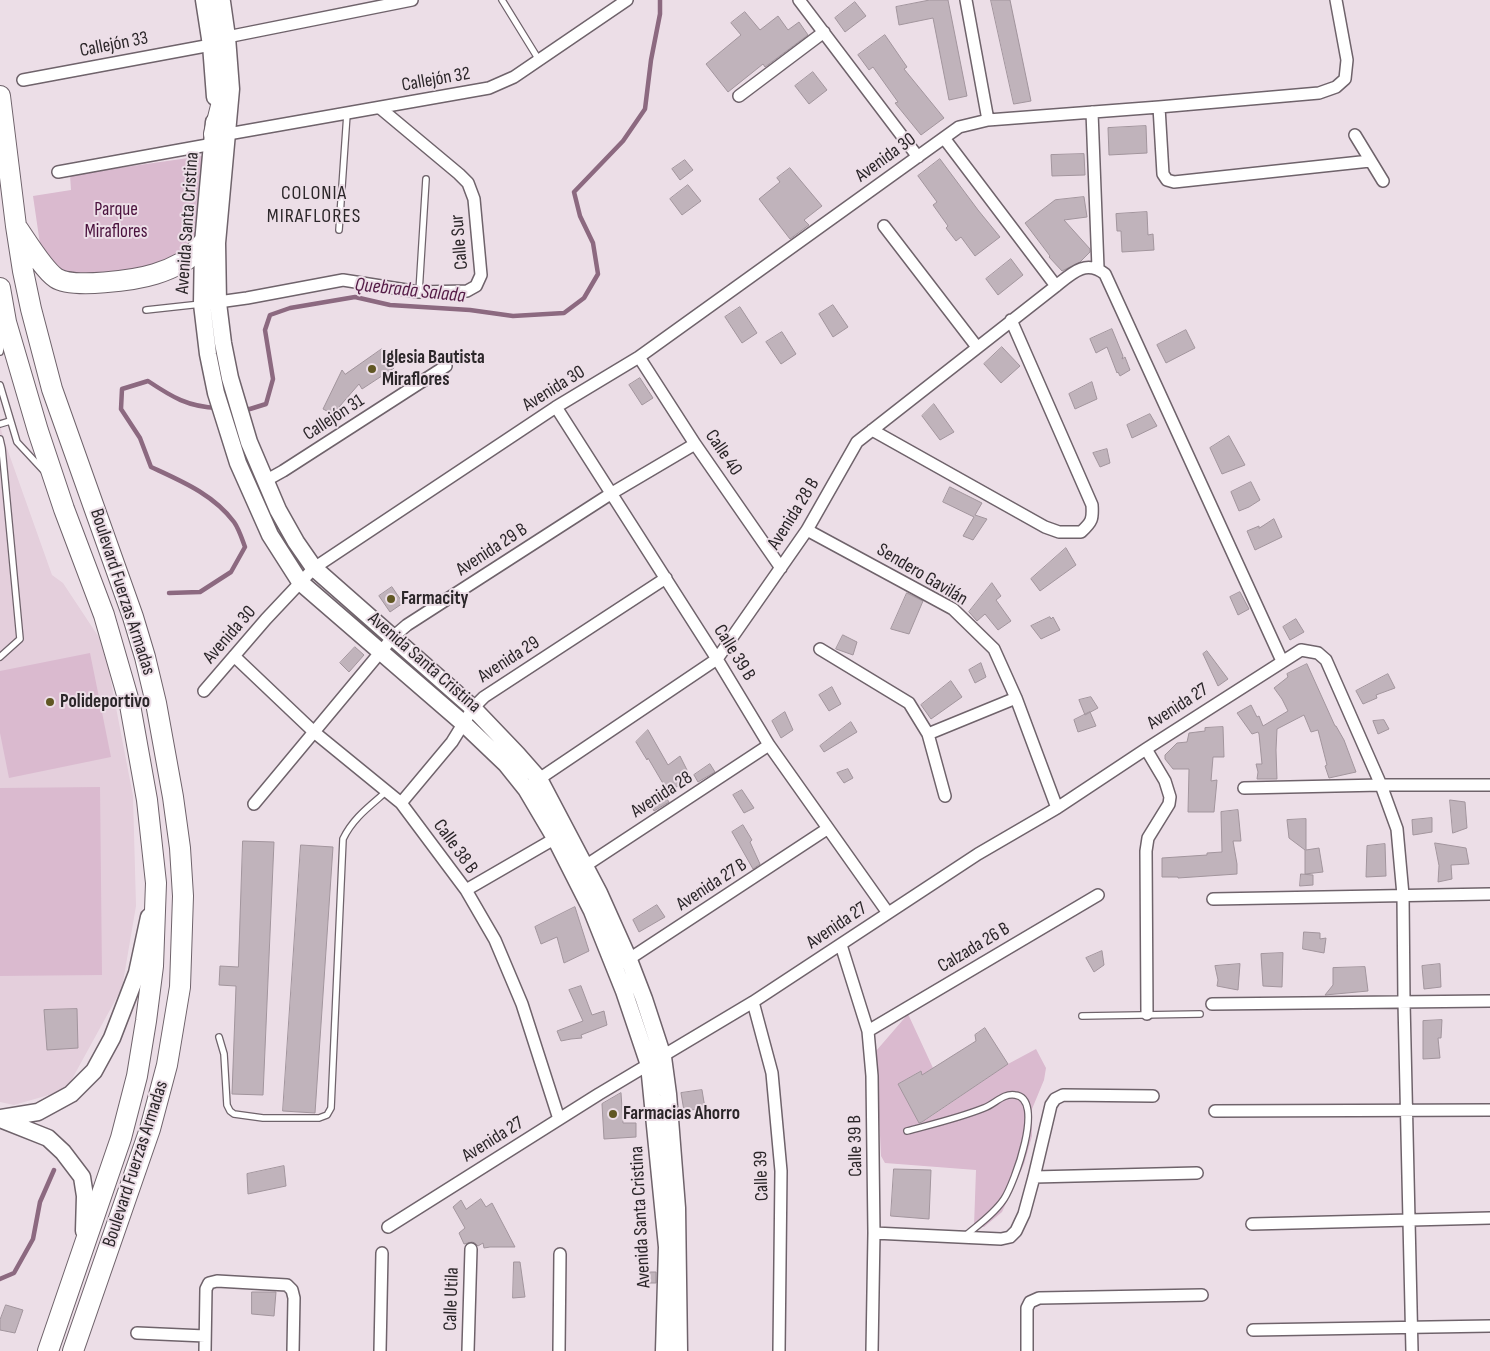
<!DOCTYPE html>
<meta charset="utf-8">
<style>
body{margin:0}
canvas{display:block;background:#ecdee7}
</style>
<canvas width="1490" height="1351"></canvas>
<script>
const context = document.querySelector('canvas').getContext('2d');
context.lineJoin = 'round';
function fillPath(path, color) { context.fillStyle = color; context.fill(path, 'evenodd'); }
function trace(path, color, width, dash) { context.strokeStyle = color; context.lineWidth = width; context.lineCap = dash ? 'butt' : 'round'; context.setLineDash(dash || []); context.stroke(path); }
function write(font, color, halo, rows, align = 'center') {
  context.font = font + ' "Sofia Sans Condensed",sans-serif'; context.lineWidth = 4; context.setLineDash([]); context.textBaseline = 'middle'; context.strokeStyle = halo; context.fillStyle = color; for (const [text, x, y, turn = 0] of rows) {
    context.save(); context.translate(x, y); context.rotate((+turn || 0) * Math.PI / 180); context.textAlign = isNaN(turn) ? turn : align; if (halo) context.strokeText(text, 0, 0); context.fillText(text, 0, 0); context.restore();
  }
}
fillPath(new Path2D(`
 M0 425 3 437 52 575 63 583 104 645 133 796 136 906 122 988 66 1090 14 1105 0 1102Z`), '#e4cfdc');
fillPath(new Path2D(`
 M202 156 198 222 194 241 166 263 89 276 58 271 40 244 33 196 71 190 70 175Z
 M90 653 111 757 9 778 0 733V671Z
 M100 787 102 975 0 976V788Z
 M908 1014 933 1068 922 1075 920 1071 898 1084 920 1124 1008 1064 1036 1049 1046 1068 1044 1080 1032 1109V1136L1024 1164 1002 1212 984 1227 974 1226 976 1170 885 1163 881 1156 876 1051Z`), '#dabacf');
trace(new Path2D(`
 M243 409H250L266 404 273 379 265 330 270 315 290 308 355 297 390 305 470 310 513 316 564 313 584 298 598 274 593 243 580 216 574 192 623 141 645 109 651 60 660 14V0
 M169 593 200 592 231 572 245 547C242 539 239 529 234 522 213 494 181 481 151 467L140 438 121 409 122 389 148 381C172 397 188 407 218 408
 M0 1279 14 1273 33 1239 40 1202 54 1170`), '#8c6980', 4.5);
const building = new Path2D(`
 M930 0H948L967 96 949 100 933 18 899 25 896 7Z
 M991 0H1010L1031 101 1014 104Z
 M855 2 866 16 845 32 835 18Z
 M745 12 760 30 778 16 788 30 799 22 808 35 765 67 763 64 728 92 706 64 741 35 731 23Z
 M885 35 907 67 904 69 944 118 921 135 895 103 898 102 873 67 869 70 858 55Z
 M813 72 827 90 809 104 795 86Z
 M1146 126 1147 153 1109 155 1108 128Z
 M1084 154 1085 175 1052 176 1051 155Z
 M940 159 978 210 1000 237 975 256 961 237 956 241 946 228 948 226 933 205 937 202 918 176Z
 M685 160 693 170 680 180 672 169Z
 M790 168 822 206 804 220 809 225 790 239 759 199 780 182 777 178Z
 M688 185 701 201 682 215 670 199Z
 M1084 197 1087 217 1064 220 1090 249V252L1080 262 1062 271 1049 257 1050 256 1025 223 1055 200Z
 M1147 212 1148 235 1153 234 1154 250 1122 252 1121 231H1117L1116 214Z
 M1011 259 1023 275 998 295 986 279Z
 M833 305 848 327 833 337 819 314Z
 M740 307 757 333 742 343 725 317Z
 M1112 329 1123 356 1122 359 1125 357 1130 370 1120 376 1118 372 1117 373 1107 347 1096 353 1090 339Z
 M1186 330 1195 348 1166 363 1157 345Z
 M782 332 796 354 781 364 766 342Z
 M1002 347 1020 366 1001 383 984 364Z
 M382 349 394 368 362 389 359 384 333 414 323 409 342 370 345 374Z
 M640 378 653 398 642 405 629 385Z
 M1092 382 1097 399 1075 409 1069 394Z
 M934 404 954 432 940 440 922 416Z
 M1150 414 1157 426 1132 438 1127 425Z
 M1229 436 1245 465 1222 474 1210 448Z
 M1107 449 1110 463 1100 467 1093 453Z
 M1251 482 1260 500 1249 507 1239 511 1231 492Z
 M950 487 982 503 975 515 987 519 973 540 963 536 974 517 943 502Z
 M1274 519 1282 537 1255 550 1247 531 1259 526V528Z
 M1066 548 1076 565 1040 591 1031 579Z
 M992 583 1001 596 996 600 1011 621 998 630 985 614 977 621 969 612Z
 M392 587 403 603 390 612 379 596Z
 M1240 592 1249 609 1238 615 1230 597Z
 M907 593 923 601 909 634 891 629Z
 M1050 617 1051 619 1053 617 1060 630 1041 639 1031 626Z
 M1296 619 1304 632 1290 640 1283 627Z
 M843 635 857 642 853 655 836 649Z
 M355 647 364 655 349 672 340 663Z
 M1207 651 1228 679 1218 686 1203 654Z
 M981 663 986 677 975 683 969 670Z
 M1307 664 1335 726H1336L1344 740 1356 772 1329 778 1325 766 1327 765 1318 730 1311 732 1304 715 1277 729 1276 750 1277 779H1257L1258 772 1256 764H1262L1259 734 1258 732 1252 734 1237 713 1251 705 1257 717 1259 716 1263 726 1288 711 1282 699 1274 688 1288 677 1287 674Z
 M1388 674 1395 688 1376 695 1377 698 1363 704 1356 691Z
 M951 681 962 697 931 719 921 705Z
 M832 687 841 704 829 711 819 695Z
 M1091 697 1098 708 1085 715 1079 700Z
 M785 712 793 730 781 738 772 721Z
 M1090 712 1096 726 1078 732 1074 720Z
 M1384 720 1389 729 1378 734 1373 721Z
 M851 722 857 732 824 752 820 746Z
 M1223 727 1224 757H1213L1211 781 1217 780 1214 812H1188L1189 769H1173L1165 759V755L1177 743 1187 742 1189 733 1205 731V728Z
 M648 730 668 765 680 756 691 778 668 792 648 758 647 760 636 742Z
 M710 764 715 772 698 782 694 775Z
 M848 769 853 778 844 783 837 773Z
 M742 790 754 808 744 813 733 795Z
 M663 793 669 802 654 811 649 802Z
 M1450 800 1465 802 1467 828 1453 833Z
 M1238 810 1241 841H1233L1237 864V874L1178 878V877H1162V858L1207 855V853L1222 852 1221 812Z
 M1432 818V832L1413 835 1412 820Z
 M1306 819V850L1319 848 1323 872 1305 874V850L1289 838 1287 820Z
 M743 825 752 840 750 842 760 864 753 869 732 832Z
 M243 841 274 842 263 1095 232 1094 236 986 219 985 220 966 238 967Z
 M1435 843 1466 848 1469 864 1451 865 1452 879 1438 882 1439 866Z
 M1385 844 1386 876 1366 877 1367 846Z
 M301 845 333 847 315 1113 283 1111Z
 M1301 874 1313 875V885L1300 886Z
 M657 905 665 917 639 932 633 920Z
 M575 907 589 951 564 963 557 937 541 944 535 927Z
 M1304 932 1320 933V939L1326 938 1324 953 1303 949Z
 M1102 951 1104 965 1094 972 1086 958Z
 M1283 953 1282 987 1263 986 1261 954Z
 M1240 964 1238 990 1217 986 1218 980 1215 966Z
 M1440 964 1441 987 1424 989 1422 966Z
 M1365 967 1368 991 1325 995 1333 985V968Z
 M581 986 592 1015 604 1011 607 1025 581 1035 582 1038 571 1039 561 1041 557 1031 583 1021 569 990Z
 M77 1009 78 1048 47 1050 44 1010Z
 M1442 1020 1441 1038H1438L1440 1058 1423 1059V1021Z
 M985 1028 1008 1064 922 1122 919 1123 898 1084 921 1071 922 1075 976 1041 975 1035Z
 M702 1090 705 1108 684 1111 681 1093Z
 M621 1093 623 1123H636V1137L604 1139 602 1104Z
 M284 1166 286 1186 248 1194 247 1174Z
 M894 1169 931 1170 929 1219 891 1216Z
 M481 1199 486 1207 492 1203 515 1247H490L484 1248 483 1243 478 1246 475 1243 472 1242 464 1244 459 1233 465 1228 453 1207 461 1200 466 1209Z
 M514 1262H520L525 1297 513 1298Z
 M643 1272H656V1283H643Z
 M252 1292H276L274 1316 252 1314Z
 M6 1305 23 1310 15 1333 0 1330V1320Z`);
fillPath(building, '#c0b3bb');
trace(building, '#a2959d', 1);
const lane = new Path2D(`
 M502 0 539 60
 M339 230 347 114
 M419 292 426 179
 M146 310 201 304
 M0 352 3 336
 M0 385 17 442 43 470
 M0 424 10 421
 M0 439 2 448 20 639 0 657
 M1082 1016 1200 1014
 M219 1037 224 1054 227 1105 230 1111 234 1114 263 1118H319L327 1115 331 1108 343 839C353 818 370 806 387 791
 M907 1131C933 1124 959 1118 984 1108 995 1104 1003 1093 1015 1095 1046 1098 1014 1184 1004 1199 994 1214 978 1225 965 1236`);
const street = new Path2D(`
 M799 0 918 157
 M966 0 988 120
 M227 37 412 0
 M23 80 211 45
 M739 96 824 32
 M1159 107 1163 174 1167 180 1174 182 1370 161
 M1092 112 1098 268
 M228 134 489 88 514 77 627 0
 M1355 135 1383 181
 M944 138 1056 286
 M58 172 213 144
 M884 226 977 347
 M211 303 247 298 343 280 419 292 467 291 476 286 481 275 474 199 468 183 459 174 380 108
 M639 357 695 444 781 568
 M556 407 717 659 769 745 888 913
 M872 430 1045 527 1059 532H1081C1092 522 1093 519 1092 505L1011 320
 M265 481 283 471 446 366
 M807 530 953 609 994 649 1016 698 1057 808
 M820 649 909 703 928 734 945 796
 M234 656 314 732 401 803 466 890 495 940 522 1004 559 1119
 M204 691 266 619 314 568 556 407 639 357 959 127 988 120 1159 107 1319 93 1336 87 1345 79 1347 60 1336 0
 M928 734 1016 698
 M1146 749 1165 781 1170 797 1169 804 1148 838 1146 851 1147 1014
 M533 783 717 659 807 530 857 442 1056 286C1072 273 1086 259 1105 274L1282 661
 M1244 788 1381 785H1490
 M401 803 452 742 473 708 484 697 666 578
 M254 804 393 637 407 625 612 493 695 444
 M579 870 769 745
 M466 890 561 835
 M1213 899 1490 894
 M841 945 868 1031 872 1076 874 1233 872 1351
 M623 963 827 829
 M753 1002 772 1073 781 1171 779 1351
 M1212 1004 1490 1001
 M868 1031 1098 895
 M1215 1111 1490 1110
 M1034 1177 1197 1173
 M1252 1224 1490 1218
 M388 1227 599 1094 753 1002 978 854 1057 808 1146 749 1301 650 1318 653 1326 660 1381 785 1397 829 1403 895 1404 1002 1412 1351
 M874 1233 1001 1239 1010 1237 1016 1231 1024 1214 1034 1177 1051 1105 1055 1099 1063 1095 1153 1096
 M1253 1330 1490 1326
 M137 1333 205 1336
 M205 1351 206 1289 209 1283 217 1281 287 1285 292 1290 294 1298 293 1351
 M380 1351 382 1253
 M468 1351 471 1249
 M559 1351 560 1254
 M1027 1351V1308L1030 1302 1039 1298 1202 1295`);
const secondary = new Path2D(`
 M204 0 211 45 215 97
 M222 2 227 37 231 89 217 243 218 303 223 343 230 378 249 442 278 510 296 542 314 568 473 708 517 754 539 779 599 893 629 960 644 999 663 1057 668 1094 677 1208 679 1351
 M214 122 203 243 202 304 208 354 216 393 238 463 270 535 300 582 463 723 506 764 526 789 555 838 592 911 624 991 649 1065 667 1247 664 1351
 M0 1118 38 1112 71 1094 94 1071 112 1038 137 973 149 917
 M0 1119 48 1138 63 1152 82 1177 85 1196 84 1231`);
const primary = new Path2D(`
 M213 0 222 72 221 102 213 134`);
const highway = new Path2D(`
 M0 96 16 226 23 271 31 309 52 389 133 617 145 657 156 703 173 797 180 848 183 896 180 987 167 1065 150 1129 73 1351
 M18 229C27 242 44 270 56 278 72 289 136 280 155 274 165 271 174 267 183 262 191 258 197 249 203 243
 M0 288 6 322 38 431 64 509 104 615 130 705 147 800 156 883 153 966 146 1021 137 1076 121 1138 48 1351`);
trace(lane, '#6f636b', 8);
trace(street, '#6f636b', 14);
trace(secondary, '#6f636b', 19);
trace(primary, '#6f636b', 20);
trace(highway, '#6f636b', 22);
trace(lane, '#fff', 5.5);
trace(street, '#fff', 11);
trace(secondary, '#fff', 16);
trace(primary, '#fff', 18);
trace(highway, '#fff', 20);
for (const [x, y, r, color] of [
 [372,369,5,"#605723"],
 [391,599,5,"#605723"],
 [50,702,5,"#605723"],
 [613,1114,5,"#605723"]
]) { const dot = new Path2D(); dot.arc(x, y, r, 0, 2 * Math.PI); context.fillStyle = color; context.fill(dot); trace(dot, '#ecdee7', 2); }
write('19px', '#2b2629', '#ecdee7', [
 ["Callejón 33",114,45,-11],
 ["Callejón 32",436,80,-10],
 ["Avenida 30",886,158,-36],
 ["Avenida Santa Cristina",188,223,-86],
 ["Calle Sur",460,242,-95],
 ["Avenida 30",554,389,-32],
 ["Callejón 31",334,418,-33],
 ["Calle 40",723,453,56],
 ["Avenida 28 B",794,514,-58],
 ["Avenida 29 B",492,550,-33],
 ["Sendero Gavilán",922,575,31],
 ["Boulevard Fuerzas Armadas",122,592,72],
 ["Avenida 30",230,635,-49],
 ["Calle 39 B",734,653,58],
 ["Avenida 29",509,660,-33],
 ["Avenida Santa Cristina",424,663,41],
 ["Avenida 27",1178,707,-33],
 ["Avenida 28",662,795,-33],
 ["Calle 38 B",455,847,54],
 ["Avenida 27 B",712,885,-33],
 ["Avenida 27",837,926,-34],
 ["Calzada 26 B",974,948,-31],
 ["Avenida 27",493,1140,-32],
 ["Calle 39 B",856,1146,-91],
 ["Boulevard Fuerzas Armadas",136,1164,-72],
 ["Calle 39",762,1176,-92],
 ["Avenida Santa Cristina",641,1217,-93],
 ["Calle Utila",452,1299,-88]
]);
write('19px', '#4a113d', '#ecdee7', [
 ["Parque",116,210],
 ["Miraflores",116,232]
]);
write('bold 19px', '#2b2629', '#ecdee7', [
 ["Iglesia Bautista",382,358],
 ["Miraflores",382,380],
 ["Farmacity",401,599],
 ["Polideportivo",60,702],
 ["Farmacias Ahorro",623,1114]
], 'left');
context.letterSpacing = '1px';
write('20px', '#2b2629', '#ecdee7', [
 ["COLONIA",314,194],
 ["MIRAFLORES",314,217]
]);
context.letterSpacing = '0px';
write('italic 20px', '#531a45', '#ecdee7', [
 ["Quebrada Salada",410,291,6]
]);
</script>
